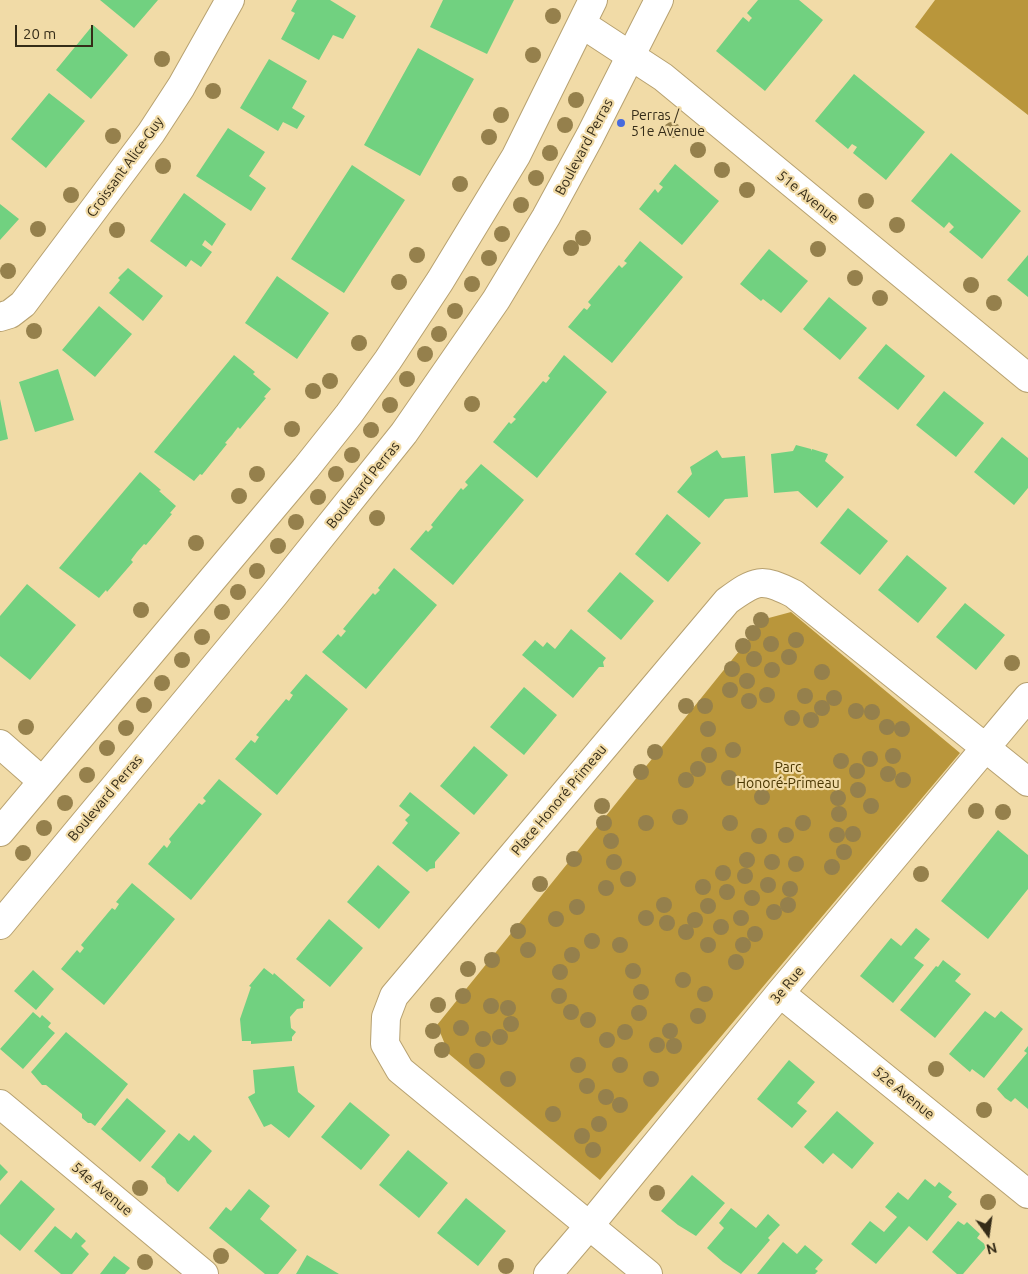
<!DOCTYPE html>
<meta charset="utf-8">
<style>
body{margin:0}
#map{position:relative;width:1028px;height:1274px;overflow:hidden;background:#f1dba7;font-family:Ubuntu,sans-serif}
canvas{display:block}
.north{position:absolute;left:963px;top:1209px;width:50px;height:50px;-webkit-text-stroke:4px #f1dba7;paint-order:stroke;rotate:166deg;font-size:14px;font-weight:700;line-height:20px;text-align:center;color:#352c18}
.north::after{content:'';display:block;margin:auto;width:18px;height:22px;background:#352c18;clip-path:polygon(50% 0,100% 100%,50% 72%,0 100%)}
.scale{position:absolute;left:15px;top:25px;width:78px;height:22px;box-sizing:border-box;border:2px solid #352c18;border-top:0;padding-left:6px;font-size:15px;line-height:18px;white-space:nowrap;color:#352c18;-webkit-text-stroke:4px #f1dba7;paint-order:stroke}
</style>
<div id="map">
<canvas width="1028" height="1274"></canvas>
<div class="north">N</div>
<div class="scale">20 m</div>
</div>
<script>
const context = document.querySelector('canvas').getContext('2d');
context.lineJoin = 'round';
function fillPath(path, color) { context.fillStyle = color; context.fill(path, 'evenodd'); }
function trace(path, color, width, dash) { context.strokeStyle = color; context.lineWidth = width; context.lineCap = dash ? 'butt' : 'round'; context.setLineDash(dash || []); context.stroke(path); }
function write(font, color, halo, rows, align = 'center') {
  context.font = font + ' Ubuntu,sans-serif'; context.lineWidth = 4.5; context.setLineDash([]); context.textBaseline = 'middle'; context.strokeStyle = halo; context.fillStyle = color; for (const [text, x, y, turn = 0] of rows) {
    context.save(); context.translate(x, y); context.rotate((+turn || 0) * Math.PI / 180); context.textAlign = isNaN(turn) ? turn : align; if (halo) context.strokeText(text, 0, 0); context.fillText(text, 0, 0); context.restore();
  }
}
fillPath(new Path2D(`
 M935 0H1028V115L915 27Z
 M791 612 960 753 600 1180 449 1054 437 1025 765 619Z`), '#b9963b');
fillPath(new Path2D(`
 M100 0H158L134 28Z
 M297 0H330L356 16 343 39 333 35 319 60 281 39 295 13 291 11Z
 M443 0H514L487 54 430 27Z
 M758 0H799L823 20 765 91 716 51 743 17 749 22 750 20 752 18 747 13Z
 M93 25 128 55 91 99 56 70Z
 M418 48 474 79 420 176 364 145Z
 M269 59 307 81 292 108 305 116 297 129 283 122 278 131 240 108Z
 M854 74 925 132 886 180 853 153 857 147 852 144 848 149 815 121Z
 M49 93 85 121 46 168 11 139Z
 M228 128 265 152 249 176 266 188 251 211 196 176Z
 M951 153 1021 211 982 259 949 232 954 227 949 222 944 228 911 201Z
 M675 164 719 201 682 245 639 209 655 189 658 193 663 187 659 184Z
 M352 165 405 200 344 293 291 259Z
 M184 193 226 224 212 246 205 240 202 245 212 252 201 267 191 260 186 267 150 241Z
 M0 204 19 219 0 240Z
 M640 241 683 277 612 363 568 327 584 308 587 310 591 305 588 302 619 265 622 268 627 263 624 261Z
 M769 249 808 281 781 313 763 299 761 301 740 284Z
 M1028 255V297L1007 280Z
 M128 268 163 296 143 321 109 293 120 280 118 278Z
 M277 276 329 313 297 359 245 323Z
 M829 297 867 328 840 360 803 329Z
 M99 306 132 334 95 377 62 350Z
 M886 344 925 376 898 410 858 378Z
 M234 355 255 372 253 374 271 389 264 397 266 398 240 429 238 427 232 435 225 443 227 444 202 475 200 474 194 481 154 452Z
 M564 355 607 392 537 478 493 442 509 422 511 424 516 419 513 417 543 381 546 383 550 378 548 376Z
 M58 369 74 420 35 432 19 382Z
 M944 391 984 423 956 457 916 425Z
 M0 399 8 439 0 441Z
 M1002 437 1028 458V488L1014 505 974 472Z
 M796 445 811 449V451L812 449 828 454 825 461 844 477 817 508 798 491 774 493 771 454 793 451Z
 M717 450 722 458 745 456 748 497 725 499 709 518 677 492 692 474 690 467Z
 M481 464 524 500 453 585 410 549 426 530 428 532 433 527 431 525 461 488 463 490 468 485 465 482Z
 M140 472 161 490 159 491 176 506 170 513 172 514 146 545 144 544 137 552 131 560 133 562 107 592 106 590 99 598 59 568Z
 M848 508 888 541 860 575 820 543Z
 M667 514 701 543 668 582 635 554Z
 M907 555 947 588 918 623 878 590Z
 M394 568 437 605 366 689 322 652 338 634 341 637 346 631 343 629 373 593 375 595 380 590 378 588Z
 M620 572 654 601 621 640 587 611Z
 M27 584 76 625 30 680 0 656V616Z
 M965 603 1005 635 976 670 936 637Z
 M571 629 606 658 603 662 604 667H599L573 698 522 655 535 640 543 647 547 642 555 649Z
 M306 674 348 709 277 795 235 759 251 740 255 743 259 737 256 735 286 699 289 701 293 695 290 693Z
 M524 687 557 715 524 755 490 727Z
 M474 746 508 775 474 815 440 786Z
 M219 779 262 814 191 900 148 864 164 845 167 848 171 842 169 839 199 803 202 805 206 801 203 798Z
 M410 792 460 833 435 862V868L430 869 427 872 392 843 408 823 405 820 410 815 399 806Z
 M998 830 1028 855V889L988 939 941 901Z
 M378 865 410 892 379 929 347 902Z
 M132 883 175 919 104 1005 61 969 77 950 80 953 84 948 81 945 112 908 115 910 119 904 116 902Z
 M329 919 363 948 330 987 296 959Z
 M916 928 930 939 914 958 924 965 893 1003 860 976 891 938 901 946Z
 M943 960 961 974 955 981 971 994 935 1038 900 1010 936 966 938 967Z
 M264 968 273 975 274 973 305 1000 303 1002V1008L297 1009 290 1017 291 1028 296 1032 292 1037V1041L251 1044V1041H242L240 1019 251 987 249 986Z
 M33 970 54 989 36 1010 14 991Z
 M985 1011 995 1018 1001 1011 1023 1029 984 1078 972 1069 970 1072 949 1054Z
 M33 1012 40 1018 42 1015 51 1023 48 1027 55 1033 23 1069 0 1049Z
 M66 1032 128 1084 95 1126 91 1123H88L82 1118V1114L46 1085H42L31 1072Z
 M1028 1046V1109L1015 1098 1011 1102 1005 1098 997 1089 1027 1053 1024 1051Z
 M789 1060 815 1082 797 1103 807 1111 792 1128 757 1099Z
 M294 1066 298 1092 315 1106 289 1138 271 1124 264 1127 248 1097 255 1093 253 1070Z
 M127 1098 166 1131 140 1162 101 1129Z
 M350 1102 390 1135 361 1170 321 1137Z
 M837 1111 874 1143 852 1169 833 1153 823 1164 804 1147Z
 M179 1133 189 1141 194 1135 212 1151 178 1192 167 1183 165 1178 151 1167Z
 M408 1150 448 1183 419 1218 379 1185Z
 M0 1164 8 1172 0 1181Z
 M692 1175 725 1203 696 1236 678 1225 661 1211Z
 M925 1179 935 1187 939 1182 952 1192 948 1197 957 1204 927 1241 909 1226 876 1264 851 1244 870 1221 884 1232 897 1217 885 1207 898 1192 908 1200Z
 M21 1180 55 1209 20 1251 0 1234V1205Z
 M249 1189 270 1206 260 1219 297 1250 278 1274H265L209 1228 226 1207 231 1211Z
 M466 1198 506 1231 478 1266 437 1233Z
 M731 1208 756 1228 768 1214 780 1225 768 1238 770 1240 741 1274 723 1262 707 1248 724 1228 719 1223Z
 M958 1221 964 1225 967 1222 980 1234 977 1238 987 1246 963 1274H957L932 1252Z
 M55 1226 71 1239 76 1232 86 1241 81 1246 89 1254 72 1274H61L34 1251Z
 M783 1242 797 1254 805 1245 823 1260 815 1269 818 1271 815 1274H757Z
 M307 1255 339 1274H296Z
 M114 1256 130 1268 125 1274H100Z`), '#71d180');
const minor = new Path2D(`
 M582 24 663 77 1028 378
 M0 317 10 314 23 304 151 133 181 87 230 0
 M0 744 42 781
 M780 993 1028 1194
 M0 1104 204 1274
 M548 1274 589 1226 780 993 1028 697
 M648 1274 400 1070 385 1044 386 1017 394 996 727 601C756 580 761 577 794 594L1028 782`);
const secondary = new Path2D(`
 M0 832 306 468 349 414 388 360 440 281 516 156 593 0
 M0 925 274 595 404 433 496 300 546 217 590 136 659 0`);
trace(minor, '#b7a170', 30);
trace(secondary, '#b7a170', 30);
trace(minor, '#fff', 28);
trace(secondary, '#fff', 28);
context.fillStyle = '#95804c';
for (const [x, y] of [
 [553,16],
 [533,55],
 [162,59],
 [213,91],
 [576,100],
 [501,115],
 [565,125],
 [672,130],
 [113,136],
 [489,137],
 [698,150],
 [550,153],
 [163,166],
 [722,170],
 [536,178],
 [460,184],
 [747,190],
 [71,195],
 [866,201],
 [521,205],
 [897,225],
 [38,229],
 [117,230],
 [502,234],
 [583,238],
 [571,248],
 [818,249],
 [417,255],
 [489,258],
 [8,271],
 [855,278],
 [399,282],
 [472,284],
 [971,285],
 [880,298],
 [994,303],
 [455,311],
 [34,331],
 [439,334],
 [359,343],
 [425,354],
 [407,379],
 [330,381],
 [313,391],
 [472,404],
 [390,405],
 [292,429],
 [371,430],
 [352,455],
 [257,474],
 [336,474],
 [239,496],
 [318,497],
 [377,518],
 [296,522],
 [196,543],
 [278,546],
 [257,571],
 [238,592],
 [141,610],
 [222,612],
 [761,620],
 [753,633],
 [202,637],
 [796,640],
 [771,644],
 [743,646],
 [789,657],
 [754,659],
 [182,660],
 [1012,663],
 [732,669],
 [772,670],
 [822,672],
 [747,681],
 [162,683],
 [730,690],
 [767,695],
 [805,696],
 [834,698],
 [749,701],
 [144,705],
 [686,706],
 [705,706],
 [822,708],
 [856,711],
 [872,712],
 [792,718],
 [811,720],
 [26,727],
 [887,727],
 [126,728],
 [708,729],
 [902,729],
 [107,748],
 [733,750],
 [655,752],
 [709,755],
 [893,756],
 [870,759],
 [841,761],
 [698,769],
 [857,771],
 [641,772],
 [888,774],
 [87,775],
 [729,778],
 [686,780],
 [903,780],
 [858,790],
 [762,797],
 [838,798],
 [65,803],
 [602,806],
 [871,806],
 [976,811],
 [1003,812],
 [839,814],
 [680,817],
 [604,823],
 [646,823],
 [730,823],
 [803,823],
 [44,828],
 [853,834],
 [786,835],
 [837,835],
 [759,836],
 [611,841],
 [844,852],
 [23,853],
 [574,859],
 [747,860],
 [614,862],
 [772,862],
 [796,864],
 [832,867],
 [723,873],
 [921,874],
 [745,876],
 [628,879],
 [540,884],
 [768,885],
 [703,887],
 [606,888],
 [790,889],
 [727,892],
 [752,898],
 [664,905],
 [788,905],
 [708,906],
 [577,907],
 [774,912],
 [646,918],
 [741,918],
 [556,919],
 [695,920],
 [667,923],
 [721,927],
 [518,931],
 [686,932],
 [755,934],
 [592,941],
 [620,945],
 [708,945],
 [743,945],
 [528,950],
 [572,955],
 [492,960],
 [736,962],
 [468,969],
 [633,971],
 [560,972],
 [683,980],
 [641,992],
 [705,994],
 [463,996],
 [559,996],
 [438,1005],
 [491,1006],
 [508,1008],
 [571,1012],
 [639,1013],
 [698,1016],
 [588,1020],
 [511,1024],
 [461,1028],
 [433,1031],
 [670,1031],
 [625,1032],
 [500,1037],
 [483,1039],
 [607,1040],
 [657,1045],
 [674,1046],
 [442,1050],
 [477,1061],
 [578,1065],
 [620,1065],
 [936,1069],
 [508,1079],
 [651,1079],
 [587,1086],
 [606,1097],
 [620,1105],
 [984,1110],
 [553,1114],
 [599,1124],
 [582,1136],
 [593,1150],
 [140,1188],
 [657,1193],
 [988,1202],
 [221,1256],
 [145,1262],
 [506,1266]
]) { context.beginPath(); context.arc(x, y, 8, 0, 2 * Math.PI); context.fill(); }
for (const [x, y, r, color] of [
 [621,123,5,"#476add"]
]) { const dot = new Path2D(); dot.arc(x, y, r, 0, 2 * Math.PI); context.fillStyle = color; context.fill(dot); trace(dot, '#f1dba7', 2); }
write('14px', '#352c18', '#f1dba7', [
 ["Perras /",631,115],
 ["51e Avenue",631,131]
], 'left');
write('14px', '#352c18', '#f1dba7', [
 ["Boulevard Perras",584,147,-62],
 ["Croissant Alice-Guy",125,167,-54],
 ["51e Avenue",808,197,39],
 ["Boulevard Perras",363,485,-51],
 ["Boulevard Perras",105,798,-50],
 ["Place Honoré Primeau",559,800,-50],
 ["3e Rue",787,985,-50],
 ["52e Avenue",904,1093,39],
 ["54e Avenue",102,1189,40]
]);
write('14px', '#493601', '#f1dba7', [
 ["Parc",788,767],
 ["Honoré-Primeau",788,783]
]);
</script>
